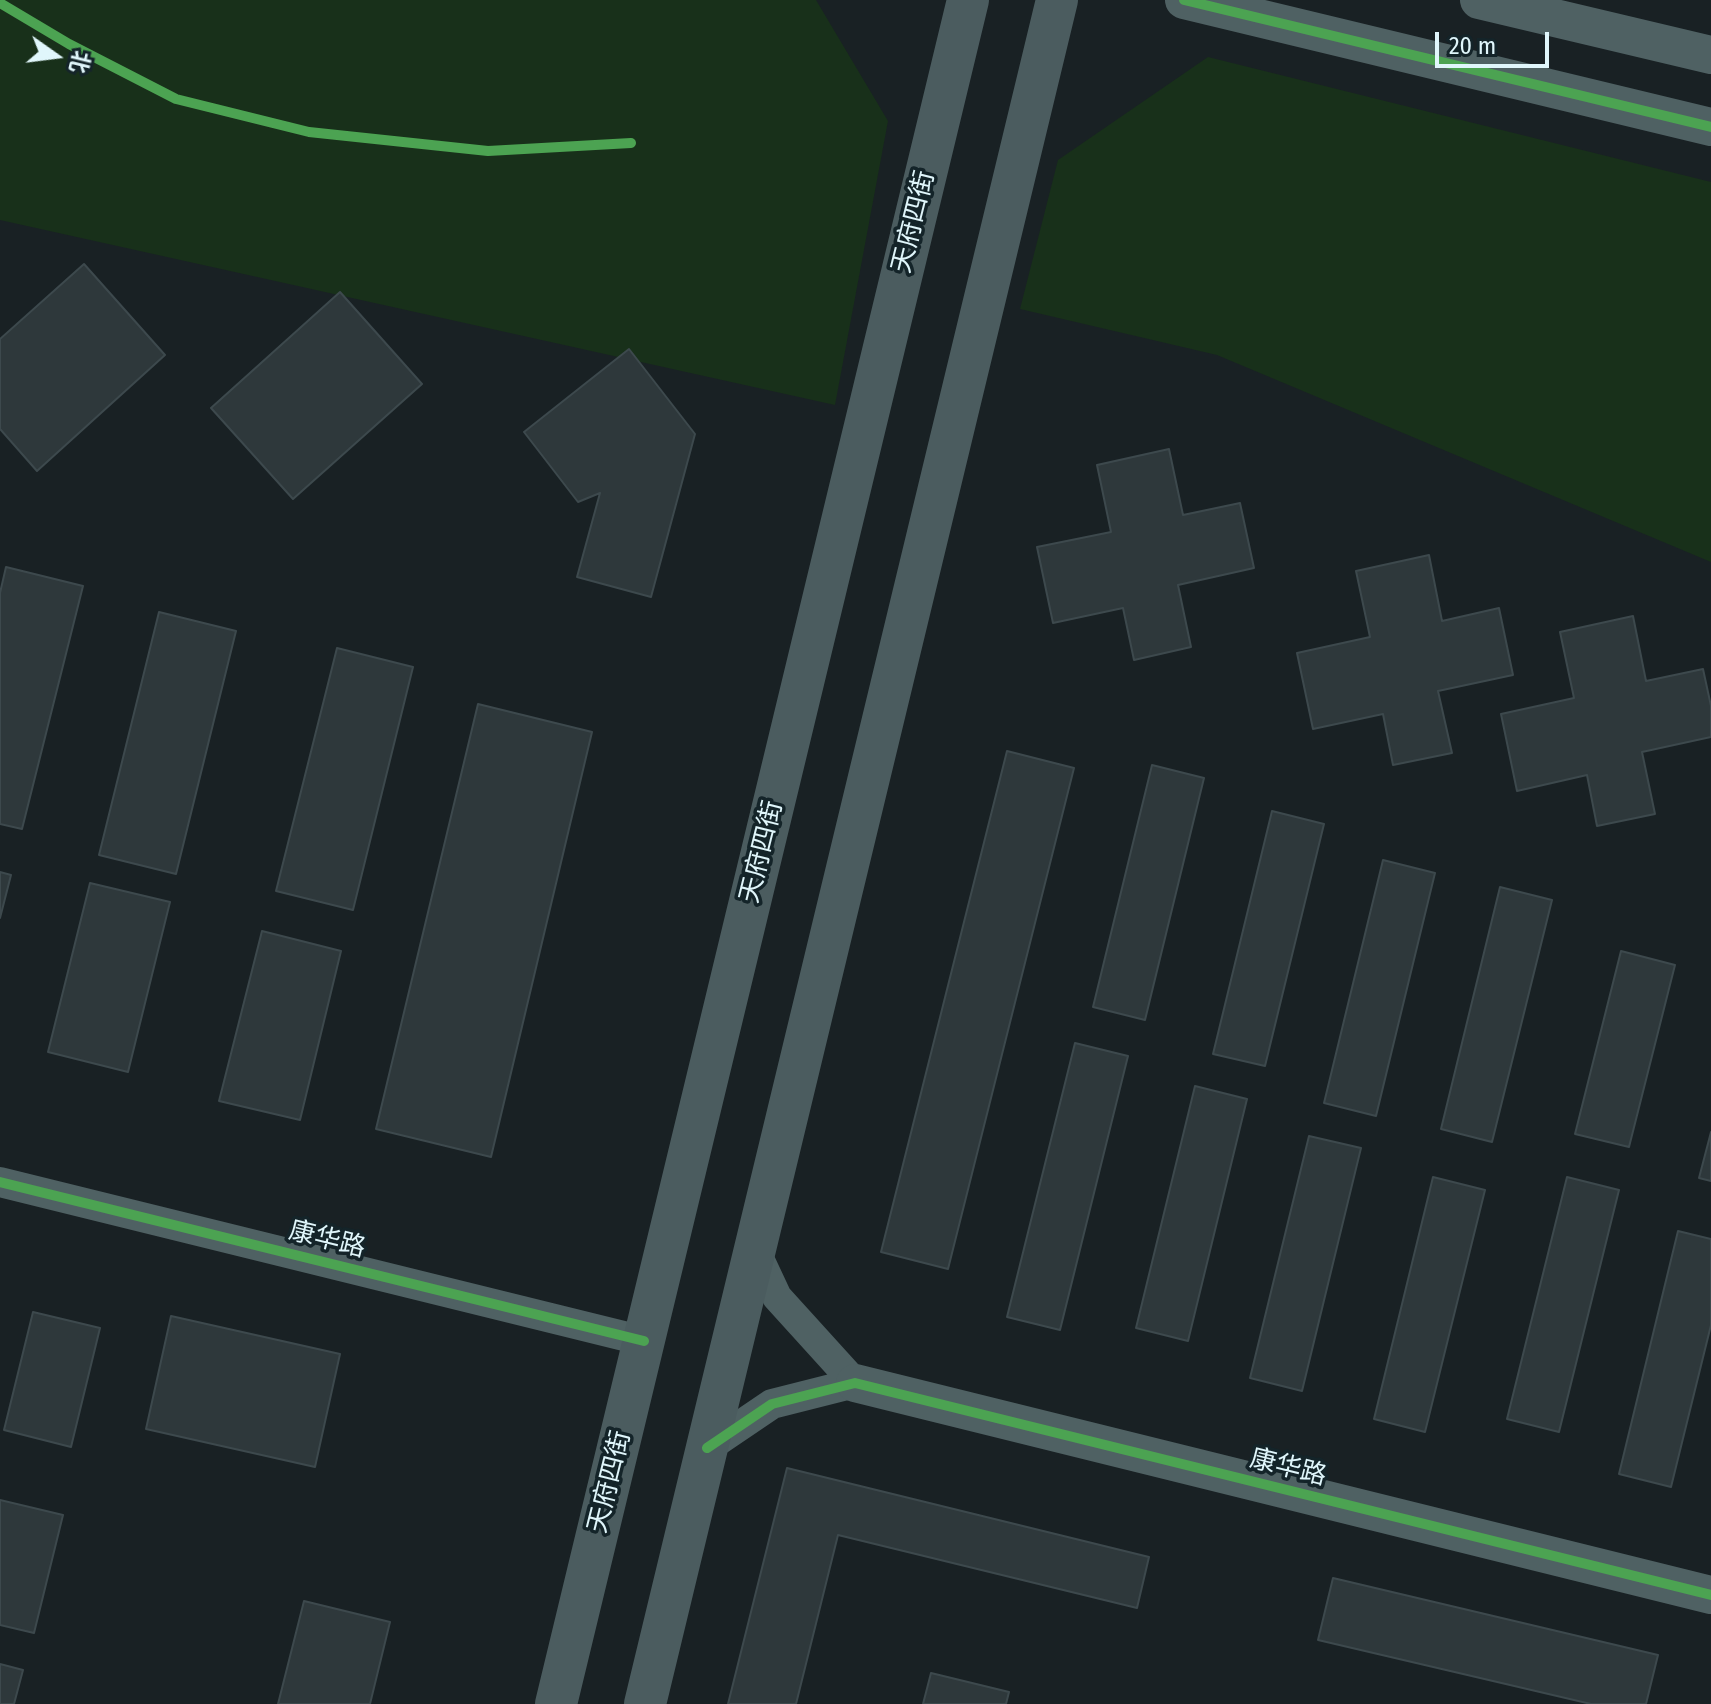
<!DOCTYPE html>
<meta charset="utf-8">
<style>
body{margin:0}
#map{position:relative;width:1711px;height:1704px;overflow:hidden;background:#192124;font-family:"Fira Sans Condensed","Noto Sans SC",sans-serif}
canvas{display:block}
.north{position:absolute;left:16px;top:16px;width:80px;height:80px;-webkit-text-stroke:6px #142429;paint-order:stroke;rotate:104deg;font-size:22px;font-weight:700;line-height:32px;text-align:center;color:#e0f6fb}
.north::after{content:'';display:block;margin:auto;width:28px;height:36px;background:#e0f6fb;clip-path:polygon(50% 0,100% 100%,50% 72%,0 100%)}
.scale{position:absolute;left:1435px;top:32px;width:114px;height:36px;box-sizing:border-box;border:4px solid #e0f6fb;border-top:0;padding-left:10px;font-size:24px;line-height:28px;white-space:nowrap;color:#e0f6fb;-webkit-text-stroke:6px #142429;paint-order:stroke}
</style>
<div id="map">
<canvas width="1711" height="1704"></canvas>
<div class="north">北</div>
<div class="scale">20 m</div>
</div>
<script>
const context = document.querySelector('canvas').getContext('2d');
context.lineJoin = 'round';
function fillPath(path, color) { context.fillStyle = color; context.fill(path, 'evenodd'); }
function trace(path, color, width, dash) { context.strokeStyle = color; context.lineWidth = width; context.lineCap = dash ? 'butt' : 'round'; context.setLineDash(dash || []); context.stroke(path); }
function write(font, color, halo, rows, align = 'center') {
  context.font = font + ' "Fira Sans Condensed","Noto Sans SC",sans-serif'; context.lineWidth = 7; context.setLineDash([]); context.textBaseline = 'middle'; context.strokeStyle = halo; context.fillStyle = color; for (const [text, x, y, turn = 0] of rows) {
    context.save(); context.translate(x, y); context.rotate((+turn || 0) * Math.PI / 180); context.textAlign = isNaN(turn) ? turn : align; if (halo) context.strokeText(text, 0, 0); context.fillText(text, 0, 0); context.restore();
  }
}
fillPath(new Path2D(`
 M0 0H816L888 121 835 405 0 220Z
 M1208 57 1711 182V562L1217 355 1020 309 1058 160Z`), '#18301a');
const building = new Path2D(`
 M84 264 165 355 37 471 0 429V339Z
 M340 292 422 384 293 499 211 408Z
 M629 349 695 434 651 597 577 577 600 493 578 502 524 432Z
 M1169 449 1183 515 1240 503 1254 568 1178 585 1191 647 1134 660 1123 608 1053 623 1037 547 1111 532 1097 465Z
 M1429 555 1442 621 1499 608 1513 675 1438 691 1452 753 1393 765 1383 714 1313 729 1297 653 1370 637 1356 571Z
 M6 567 83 586 22 829 0 824V593Z
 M159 612 236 631 176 874 99 855Z
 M1633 616 1646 681 1703 669 1711 706V737L1642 752 1655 814 1597 826 1587 775 1517 791 1501 714 1574 698 1560 632Z
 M337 648 413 667 353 910 276 891Z
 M478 704 592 732 491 1157 376 1129Z
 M1007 751 1074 768 948 1269 881 1252Z
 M1152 765 1204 778 1145 1020 1093 1007Z
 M1272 811 1324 824 1265 1066 1213 1054Z
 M1383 860 1435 873 1376 1116 1324 1103Z
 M0 872 11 875 0 918Z
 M90 883 170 902 128 1072 48 1052Z
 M1500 887 1552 900 1492 1142 1441 1129Z
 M262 931 341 951 300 1120 219 1101Z
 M1621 951 1675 965 1629 1147 1575 1134Z
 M1075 1043 1128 1056 1060 1330 1007 1317Z
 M1195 1086 1247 1099 1188 1341 1136 1328Z
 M1711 1132V1181L1699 1178Z
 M1309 1136 1361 1148 1302 1391 1250 1378Z
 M1433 1177 1485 1190 1425 1432 1374 1419Z
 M1567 1177 1619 1190 1559 1432 1507 1419Z
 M1678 1231 1711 1239V1325L1671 1487 1619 1474Z
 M33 1312 100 1328 71 1447 4 1430Z
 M171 1316 340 1354 315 1467 146 1429Z
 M787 1468 1149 1557 1137 1608 838 1535 796 1704H728Z
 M0 1500 63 1515 34 1633 0 1625Z
 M1333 1578 1658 1655 1646 1704H1591L1318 1640Z
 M304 1601 390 1622 370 1704H278Z
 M0 1664 23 1670 14 1704H0Z
 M931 1673 1009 1692 1006 1704H923Z`);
fillPath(building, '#2e383b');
trace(building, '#3d494d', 2);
trace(new Path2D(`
 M0 1182 644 1341
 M707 1448 772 1404 855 1383 777 1297 755 1250`), '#4f6163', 30);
trace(new Path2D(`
 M1184 0 1711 127
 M1479 0 1711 55
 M855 1383 1711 1595`), '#4f6163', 38);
trace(new Path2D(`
 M556 1704 968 0
 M645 1704 1057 0`), '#4b5c5f', 42);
trace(new Path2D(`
 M1184 0 1711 127
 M0 3 69 44 176 99 309 132 488 151 631 143
 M0 1182 644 1341
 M707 1448 772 1404 855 1383 1711 1595`), '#4ca352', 10);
write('26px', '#e0f6fb', '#142429', [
 ["天府四街",914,222,-76],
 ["天府四街",762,852,-76],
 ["康华路",327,1240,14],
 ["康华路",1288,1468,14],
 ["天府四街",610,1482,-76]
]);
</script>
